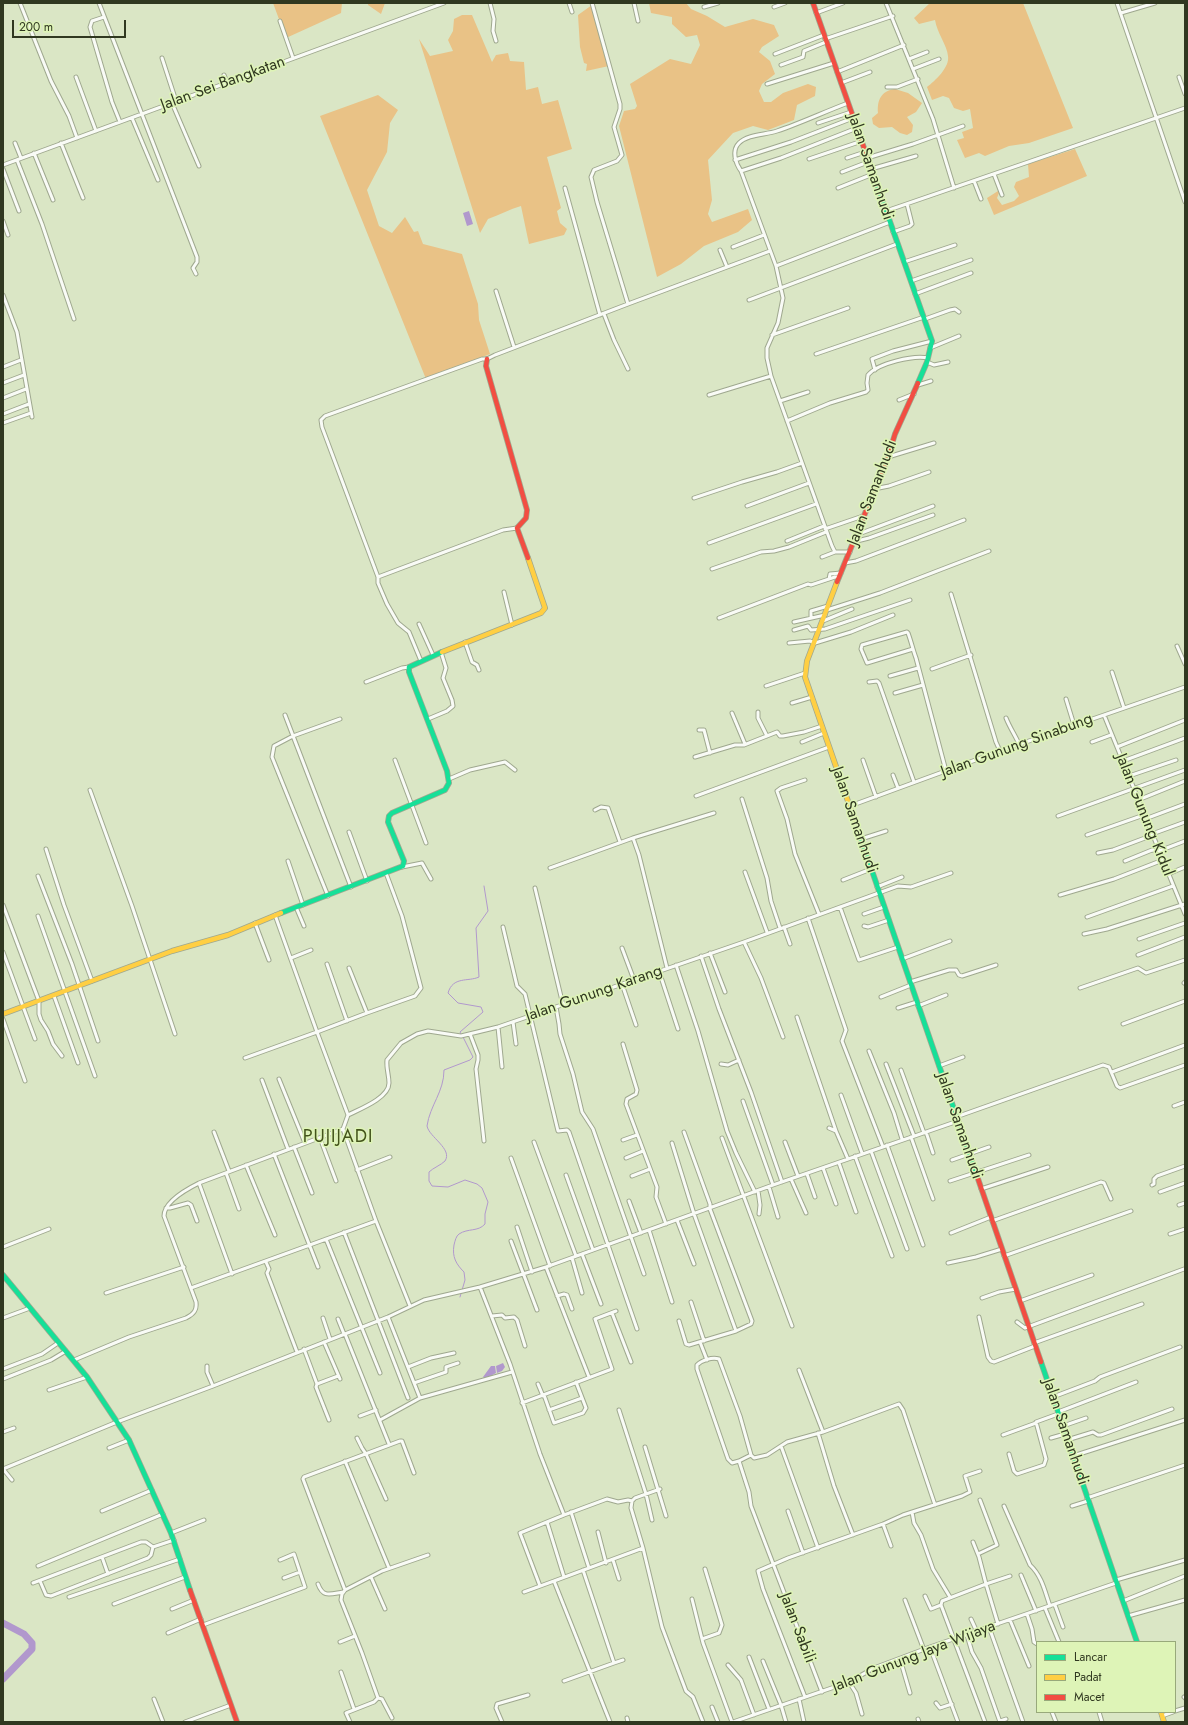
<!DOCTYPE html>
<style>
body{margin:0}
#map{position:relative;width:1188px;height:1725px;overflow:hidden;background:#dae6c5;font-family:Jost,sans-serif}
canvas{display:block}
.frame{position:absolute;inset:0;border:4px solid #303820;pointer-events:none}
.legend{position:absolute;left:1036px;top:1641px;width:140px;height:72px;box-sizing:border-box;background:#def4b7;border:1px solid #98a97b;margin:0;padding:5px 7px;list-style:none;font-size:12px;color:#303820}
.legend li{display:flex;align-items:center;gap:8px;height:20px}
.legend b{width:20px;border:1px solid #98a97b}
.scale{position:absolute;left:12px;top:20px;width:114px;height:18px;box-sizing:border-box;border:2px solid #303820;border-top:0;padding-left:5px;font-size:12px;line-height:14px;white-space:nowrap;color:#303820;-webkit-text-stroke:3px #def4b7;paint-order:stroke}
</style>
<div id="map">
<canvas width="1188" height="1725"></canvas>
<div class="frame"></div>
<ul class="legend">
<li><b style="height:5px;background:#16e098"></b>Lancar</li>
<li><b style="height:5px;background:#ffcf43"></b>Padat</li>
<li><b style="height:5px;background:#f24e42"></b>Macet</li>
</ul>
<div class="scale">200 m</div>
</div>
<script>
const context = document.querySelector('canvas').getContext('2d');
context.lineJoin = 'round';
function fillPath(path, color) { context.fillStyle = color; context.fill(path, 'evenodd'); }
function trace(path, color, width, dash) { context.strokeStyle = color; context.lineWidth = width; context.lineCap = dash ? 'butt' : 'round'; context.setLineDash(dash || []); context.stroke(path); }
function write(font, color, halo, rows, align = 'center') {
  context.font = font + ' Jost,sans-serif'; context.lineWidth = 3; context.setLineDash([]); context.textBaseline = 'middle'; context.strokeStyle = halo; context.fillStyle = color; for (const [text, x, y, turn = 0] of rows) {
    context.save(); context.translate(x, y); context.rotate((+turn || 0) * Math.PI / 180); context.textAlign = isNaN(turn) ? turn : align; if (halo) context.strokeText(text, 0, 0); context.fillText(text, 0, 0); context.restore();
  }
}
fillPath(new Path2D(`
 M273 3H342L341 13 286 38Z
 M368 3H385L381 14 368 5Z
 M649 3H686L691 9 707 16 725 27 753 19 774 25 779 36 762 47 759 52 770 61 775 74 762 84 759 91 764 102H771L783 93 808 84 816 87 815 96 797 105 794 120 768 130 753 126 733 133 708 160 712 200 708 214 712 222 748 209 752 220 738 232 704 246 681 264 657 277 619 126 624 111 635 109 637 106 630 84 670 59 691 64 700 45 697 35 686 37 672 24V17L651 13Z
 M930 3H1023L1073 128 1029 143 1009 146 985 156 979 153 965 158 957 140 964 138 962 132 973 128 970 109 963 111 954 108 949 98 943 96 932 100 927 87C935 81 950 67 948 56 947 45 937 33 935 20L919 24 914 18Z
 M592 5 609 66 586 71 587 64 584 63 580 47 578 15Z
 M462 15H472L492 62 496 55 508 53 510 61 524 62 526 90 538 87 542 104 558 100 572 149 547 157 561 208 557 211 560 223 567 229 564 235 529 244 521 206C510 209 499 215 488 219L480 233 419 39 430 56 453 51 448 40 453 31 454 19Z
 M895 89 908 93 922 103 916 112 907 117 913 125 912 132 907 135 900 133 892 127 879 128 873 124 872 118 878 113C877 100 881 91 895 89Z
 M378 95 398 110 390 123 387 152 367 190 379 226 392 233 405 217 414 232 418 231 423 244 462 254 478 304 479 320 490 354 426 379 320 116Z
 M1075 149 1087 176 994 215 987 198 998 191 999 193 997 198 1002 205 1014 201 1019 196 1014 187 1016 182 1029 177 1028 164Z`), '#e9c286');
fillPath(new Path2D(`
 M469 211 473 224 467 226 463 213Z
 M503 1363 505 1367 502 1371 497 1373 496 1366Z
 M491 1366H495L496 1373 485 1379 483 1377Z`), '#b198cd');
trace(new Path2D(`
 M461 1034 460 1032 483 1012 481 1007 458 1003 448 993C453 976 468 982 479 977L476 928 488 911 484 886
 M460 1297 465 1280 464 1272C456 1264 452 1257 454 1245 455 1241 456 1236 459 1234 468 1228 478 1232 485 1224V1214L488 1202 482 1188 477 1184 465 1180 448 1187 432 1186 429 1181V1172C433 1168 441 1165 445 1161 453 1149 429 1137 427 1126 430 1105 444 1092 444 1070L470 1060 473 1057 463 1037`), '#b198cd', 1);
trace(new Path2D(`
 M3 1623 24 1634 32 1643V1649L3 1679`), '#b198cd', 7);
const street = new Path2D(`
 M20 3 51 81 69 116 77 138
 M99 3 197 257V262L193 268 196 274
 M490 3 494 19 493 31 496 41
 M569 3 572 12
 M634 3 638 21
 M886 3 933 119 954 188
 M1117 3 1185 202
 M704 7 718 3
 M774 7 785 3
 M816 13 843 3
 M1121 13 1155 3
 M104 17 92 21 90 27 112 102 120 122
 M280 21 293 58
 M825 39 893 16
 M775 54 824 35
 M162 58 176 101
 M909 59 927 52
 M781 65 803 57 804 51 826 42
 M913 69 939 59
 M837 72 904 45
 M224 75 227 82
 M76 77 96 131
 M1179 77 1185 94
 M841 83 870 72
 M767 84 834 63
 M887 87H897L918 79
 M172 103 199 166
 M848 103C824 112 801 123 777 131 765 135 748 134 739 143 731 151 736 164 741 171L776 266 783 298 778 323 767 348V358L771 376 832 546 835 552H850
 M132 118 158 180
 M818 123 851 112
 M15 143 21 158
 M61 143 83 198
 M34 153 53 200
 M847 158 865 152
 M867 158 913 144 963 126
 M809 159 862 141
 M17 160 42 224 74 319
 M735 160 791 142 853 118
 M3 165 444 3
 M3 169 19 211
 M871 169 916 156
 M741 171 781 158 857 128
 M842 172 868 162
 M994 174 1002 195
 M974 181 981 199
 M565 188 600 315
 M838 188 873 174
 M886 211 1185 108
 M3 221 8 235
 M893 232 910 226 912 224 907 204
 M733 247 764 235
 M720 250 727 267
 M904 262 955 245
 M776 266 890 222
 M911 281 971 260
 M496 291 514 347
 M915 294 971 273
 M3 295 17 332 32 417
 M749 300 897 244
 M628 304 770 251
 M604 314 614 340 628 369
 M925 319 950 310 955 309 959 312
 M772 335 848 308
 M930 348 959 336
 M816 354 924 317
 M927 362 934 365 948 362
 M3 367 21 360
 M875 370 872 359 893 351 932 341
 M3 383 24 375
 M918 385 931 381
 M709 395 771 376
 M3 398 26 389
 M899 400 914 394
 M780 401 808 392
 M3 414 29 404
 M787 421 830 403 866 392 868 390 867 383 868 375C878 363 914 355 928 358
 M3 423 31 413
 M888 457 934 443
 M874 489 889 486 929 472
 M694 498 742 482 777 472 802 463
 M747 506 809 483
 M825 529 863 516
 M856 535 933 506
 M787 541 824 526
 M853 542 869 538 933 515
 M709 543 816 504
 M822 557 835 552
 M845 563 856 561 964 520
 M712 569 761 552 774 551 789 547 826 532
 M378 577 503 530 517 528
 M829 579 830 574 841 573
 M504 592 512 625
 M951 594 996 742 1000 751
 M827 610 880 593 989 551
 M719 618 808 584 811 585 835 577H839
 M811 618V611L828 606
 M823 621 852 609
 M794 622 825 615
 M419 624 433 655
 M794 630 808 626 811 630 825 629 910 600
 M465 642 472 662 477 665 479 670
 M789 643 810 641 815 643 851 632 893 615
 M1177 646 1185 664
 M913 649 867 663 861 649 862 645 907 632 908 633C911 641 913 650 916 658L946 771
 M421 661 409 632 398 623 387 604 378 583V577L322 427 321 420 325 416 482 359H487L495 355 628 304 597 202 591 177 594 170 617 161 622 155 614 127 620 109V104L592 3
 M932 669 971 655
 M1112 672 1124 708
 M890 676 918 668
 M366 682 402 668 409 667
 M869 682 877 681 879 683 914 782
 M766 686 805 673
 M895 693 923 685
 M1066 699 1074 725
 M792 703 812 697
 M758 712V718L767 736
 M732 713 745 744
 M285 715 351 887
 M1104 715 1185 914
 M1006 718C1010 728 1015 735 1019 744
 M428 719 447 711 453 706 452 700 443 678 446 668 441 652
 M699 730H704L710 753
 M802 742 824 733
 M1092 742 1111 735
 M1117 747 1185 720
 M695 757 735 745H744L777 732 780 736H783L804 732 822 726
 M395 760 426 843
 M863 760 876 797
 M1123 761 1185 738
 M893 775 898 788
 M1129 776 1176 760
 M449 779 470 770 505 762 515 770
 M805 780 781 788 777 791 787 819 795 854 819 914
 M90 790 132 906 175 1034
 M696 796 829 747
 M742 799 767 878 771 901 780 928
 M1138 800 1185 781
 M850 806 1000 751 1185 687
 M595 810 601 807 608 808 620 842
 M1058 816 1185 770
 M1145 819 1185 804
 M349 832 367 881
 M1152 834 1185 822
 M1087 835 1144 815
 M633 838 714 813
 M861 839 886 831
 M46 849 64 905 92 981
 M1098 853 1113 850 1153 835
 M288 861 303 905
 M1125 861 1152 850 1159 851 1185 841
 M402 867 422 863 431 879
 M550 868 633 838 639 855 667 968
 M745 872 767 932
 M1168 874 1185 867
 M38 876 72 964 98 1041
 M843 880 871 869
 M877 887 902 877
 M535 888 563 1005
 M1060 895 1114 879 1163 860
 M328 896 272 757 274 746 293 736 340 719
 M3 905 39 1001V1014L41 1020 48 1031 53 1044 62 1056
 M296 907 304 926
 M840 907 859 960 898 947
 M864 914 884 907
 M38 916 95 1076
 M1087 917 1173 886
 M808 918 846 1030 842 1041 883 1147
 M255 923 269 960
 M864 926 868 927 889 920
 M503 927 517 986 525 994 558 1131 567 1130 569 1132 637 1329
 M784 927 790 944
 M1084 934 1107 929 1185 904
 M1139 939 1185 923
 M744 942 761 978 783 1037
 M622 948 634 980
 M3 952 35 1039
 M710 953 725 992
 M1138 955 1185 937
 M701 956 719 1009 751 1092 782 1182
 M291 958 311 950
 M902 959 950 941
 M327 964 347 1021
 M676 965 698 1031 727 1131 736 1153 755 1192
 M659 971 678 1029
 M910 982 949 970H956L959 975 962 976 996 965
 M1184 983 1185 982
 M622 984 636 1025
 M1080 988 1138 968 1146 973 1185 960
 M54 996 78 1063
 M881 997 911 985
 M918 1006 946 995
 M556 1007 559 1024 560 1034 573 1074 582 1112 593 1129 644 1274
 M898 1008 917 1002
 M367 1013 415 996 421 988 402 916 386 873
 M797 1017 836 1131
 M3 1019 25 1081
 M513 1022 516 1044
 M1123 1024 1185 1001
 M498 1027 502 1067
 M470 1034 478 1055V1060L476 1069 484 1141
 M623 1044 637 1090 636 1094 627 1099 626 1104 657 1187 656 1197 666 1224
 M869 1051 894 1113 902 1139
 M245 1058 317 1032 275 915
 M721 1064 728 1065 739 1060
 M886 1064 914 1136
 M939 1066 963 1057
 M901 1070 924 1133
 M1112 1072 1185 1045
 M279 1079 305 1143
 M262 1080 288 1149
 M841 1095 862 1153
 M743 1101 773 1185
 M1174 1106 1185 1102
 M348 1115C360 1109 389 1098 389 1083 389 1075 386 1068 387 1060L401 1043 417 1034 428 1031 461 1036 498 1027 744 942 898 886 911 887 951 873
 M956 1117 1103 1065 1109 1067 1117 1086 1120 1088 1185 1065
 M829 1128 836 1131 848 1159
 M343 1129 376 1221 410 1306
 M214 1132 229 1171
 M926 1132 933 1153
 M911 1137 933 1199
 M320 1138 336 1181
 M722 1138 792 1326
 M623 1140 637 1135
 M534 1142 576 1256
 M785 1142 798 1176
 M672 1143 694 1214 736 1331
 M887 1145 923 1245
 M294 1147 312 1193
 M871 1151 907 1249
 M274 1154 318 1267
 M855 1156 892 1256
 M511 1158 550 1266
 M626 1158 643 1151
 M952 1160 989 1147
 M839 1163 856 1212
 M246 1165 275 1235
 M823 1168 836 1204
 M357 1170 390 1157
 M226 1173 239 1209
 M807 1174 815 1197
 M566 1175 593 1250
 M632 1176 650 1169
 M791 1179 806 1213
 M950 1181 1029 1155
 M199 1183 232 1274
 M1152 1185 1154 1184V1179L1157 1176 1185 1166
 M769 1187 778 1217
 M981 1189 1048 1167
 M758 1191 760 1205 759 1214
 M1160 1192 1185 1183
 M629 1201 641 1233
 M1179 1205 1185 1203
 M166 1208H170L188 1203 191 1205 197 1221
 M677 1220 694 1264
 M992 1221 1101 1182 1104 1183 1111 1199
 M517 1227 532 1272
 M649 1230 672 1302
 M344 1232 408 1398
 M951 1233 991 1217
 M1170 1234 1185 1229
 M326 1239 380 1373
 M511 1241 537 1310
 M3 1247 49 1229
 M582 1254 601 1304
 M1004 1256 1131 1211
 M572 1258 582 1293
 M266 1262 269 1269 267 1273 297 1352
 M948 1263 976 1257 1002 1249
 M546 1267 589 1377
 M480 1287 510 1364 540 1454 564 1515 520 1533 540 1586
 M191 1288 376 1221
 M106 1293 184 1267
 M557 1296 564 1294 567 1295 572 1309
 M982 1298 999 1292 1016 1289
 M1020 1301 1092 1275
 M691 1302 704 1341
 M612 1313 631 1362
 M492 1316 502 1315 505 1318 514 1317 517 1320 525 1346
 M388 1317 420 1398
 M979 1317 988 1357 991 1361 994 1362 1035 1346
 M3 1318 30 1308
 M323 1318 330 1339
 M338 1319 344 1334
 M679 1321 686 1344 689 1345 736 1331 751 1324 752 1321 710 1209V1204L684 1132
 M1017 1322 1025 1328 1184 1269
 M345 1334 389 1444
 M324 1342 340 1379
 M700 1342 707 1360
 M1034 1343 1142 1304
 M304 1349 317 1384 316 1387 329 1420
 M74 1360 129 1337 186 1318C194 1314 197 1310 196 1302L164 1216C164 1202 187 1189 199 1183L343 1129 348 1115 317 1032 367 1013 349 968
 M207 1366V1372L213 1386
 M408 1367 431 1358 454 1353
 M3 1369 42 1354 58 1343
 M799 1370 823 1432
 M3 1379 51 1360 66 1351
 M414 1383 446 1372V1367L458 1363
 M317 1384 338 1376
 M538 1384 543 1396
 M49 1390 87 1377
 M544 1395 554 1423 583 1413 586 1408 576 1382
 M1053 1397 1095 1381 1100 1377 1180 1347
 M522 1403 612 1369 595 1319 616 1311
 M549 1410 582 1398
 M619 1410 646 1494 652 1520
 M1058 1412 1136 1382
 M360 1416 376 1410
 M380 1420 420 1398 512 1372
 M1063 1426 1086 1418
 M3 1432 14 1428
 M818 1433 834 1486 853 1535
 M1003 1435 1036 1423
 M357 1438 362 1448 366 1454 386 1499
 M1051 1438 1065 1434
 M1067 1440 1093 1432 1098 1435H1101L1172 1409
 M781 1446 818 1548
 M645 1447 666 1516
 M109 1448 129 1440
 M1009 1454 1014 1471 1017 1474 1044 1465 1046 1459 1036 1422 1058 1414
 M751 1455 754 1458 767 1455 787 1442 823 1432 899 1404 903 1410 935 1505
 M1073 1456 1185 1420
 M345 1461 389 1568
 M739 1461 732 1463 728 1459 697 1369V1365C702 1360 712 1357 719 1359L740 1416 751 1455 739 1461 749 1492 751 1506 822 1692
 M3 1469 117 1422 213 1386 388 1317 424 1300 480 1287 546 1267 773 1185 958 1121
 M3 1469 12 1480
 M660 1489 635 1498 632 1501 631 1508 643 1548 662 1627 686 1691 693 1697 703 1722
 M1087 1498 1185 1465
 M1004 1506 1030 1565C1042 1576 1045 1592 1050 1606
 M1072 1506 1088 1501
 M102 1511 152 1490
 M788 1511 803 1553
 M571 1512 589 1568
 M912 1512 914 1523 921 1535 933 1569 950 1597
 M564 1515 607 1499 618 1502 628 1500 632 1501
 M547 1522 564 1577
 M883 1524 891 1546
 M598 1532 606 1563
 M171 1533 204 1520
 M973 1542 979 1557 986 1584 1010 1576
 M978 1554 997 1545 980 1500
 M102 1557 108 1574
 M613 1560 619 1579
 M38 1566 163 1514
 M1021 1575 1036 1611
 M371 1577 385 1609
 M284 1578 300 1572
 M1116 1580 1185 1560
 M40 1581 46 1595 51 1596 148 1558 151 1555 153 1547
 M554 1581 643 1548
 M33 1583 141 1542H146L153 1547 174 1540
 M318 1584C323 1598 330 1594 343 1592
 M345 1590 303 1479 304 1477 400 1441H402L414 1473
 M524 1592 554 1581C573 1628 591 1675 610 1722
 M925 1596 931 1609 941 1605 942 1601 986 1584 998 1624
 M69 1597 180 1559
 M692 1599 703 1643 732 1722
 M905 1600 924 1650
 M1123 1601 1185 1576
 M114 1604 185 1577
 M941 1605 985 1722
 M1055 1605 1063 1627
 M1045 1608 1059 1642
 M172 1609 194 1600
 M1027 1614 1032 1629 1034 1642 1037 1644
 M1128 1616 1185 1600
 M971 1619 977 1632
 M1010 1620 1029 1666
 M203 1625 305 1587 294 1554 280 1560
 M989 1627 1023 1722
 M168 1633 201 1619
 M967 1635 972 1652 981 1668 1000 1722
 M702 1639 719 1633 722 1625 705 1569
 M340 1642 355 1636
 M930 1647 958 1722
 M749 1657 769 1709
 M900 1659 910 1693
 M763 1661 781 1705 786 1722
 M614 1663 623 1660
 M728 1665 741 1680 754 1715
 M341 1672 354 1709
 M564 1681 614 1663 583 1570
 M849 1682 856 1693 862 1714
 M805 1697 763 1589 758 1571 788 1558 883 1524 903 1515 962 1496 970 1492 965 1476 980 1471
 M1184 1697 1185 1698
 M378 1698 362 1653 341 1600 342 1594 345 1590 382 1571 428 1555
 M378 1698 382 1699 392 1718
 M154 1699 163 1722
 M799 1699 804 1722
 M936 1703 940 1708 952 1704
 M712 1707 718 1722
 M1175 1711 1185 1708
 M1052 1712 1056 1722
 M1099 1712 1102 1722
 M1162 1716 1173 1712
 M627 1718 628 1722
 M918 1719 919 1722
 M1000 1721 1006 1719
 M185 1722 231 1705
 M350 1722 346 1713 374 1702 378 1698
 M502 1722 496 1708 497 1704 528 1695
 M733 1722 849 1682 874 1668 930 1647 1116 1583`);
const fast = new Path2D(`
 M876 182 932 341 927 362 918 383
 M859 833 976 1173
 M281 913 403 866 404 861 388 822 389 816 392 813 445 790 449 783 447 771 409 672V667L442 652
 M3 1275 87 1377 129 1440 171 1533 190 1590
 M1041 1362 1137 1642`);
const slow = new Path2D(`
 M837 582 807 661 805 677 859 833
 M442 652 541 613 545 608 528 558
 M3 1014 172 951 228 935 281 913
 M1161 1712 1164 1722`);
const jam = new Path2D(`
 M813 3 876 182
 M487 359 486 366 527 510 526 518 517 528 528 558
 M837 582 888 457 895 434 918 383
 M976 1173 1041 1362
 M190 1590 237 1722`);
trace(street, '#9fa88f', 5);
trace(fast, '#9fa88f', 6);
trace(slow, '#9fa88f', 6);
trace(jam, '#9fa88f', 6);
trace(street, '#f9fbf6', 3);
trace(fast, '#16e098', 4.5);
trace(slow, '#ffcf43', 4.5);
trace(jam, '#f24e42', 4.5);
write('16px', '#303820', '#def4b7', [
 ["Jalan Sei Bangkatan",223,84,-20],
 ["Jalan Samanhudi",870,167,71],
 ["Jalan Samanhudi",873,493,-69],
 ["Jalan Gunung Sinabung",1017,746,-20],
 ["Jalan Gunung Kidul",1144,815,68],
 ["Jalan Samanhudi",854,820,71],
 ["Jalan Gunung Karang",594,994,-19],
 ["Jalan Samanhudi",959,1126,71],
 ["Jalan Samanhudi",1065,1432,71],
 ["Jalan Sabili",797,1628,69],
 ["Jalan Gunung Jaya Wijaya",914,1657,-21]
]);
context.letterSpacing = '1px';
write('18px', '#44541c', '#def4b7', [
 ["PUJIJADI",338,1138]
]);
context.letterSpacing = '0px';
</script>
